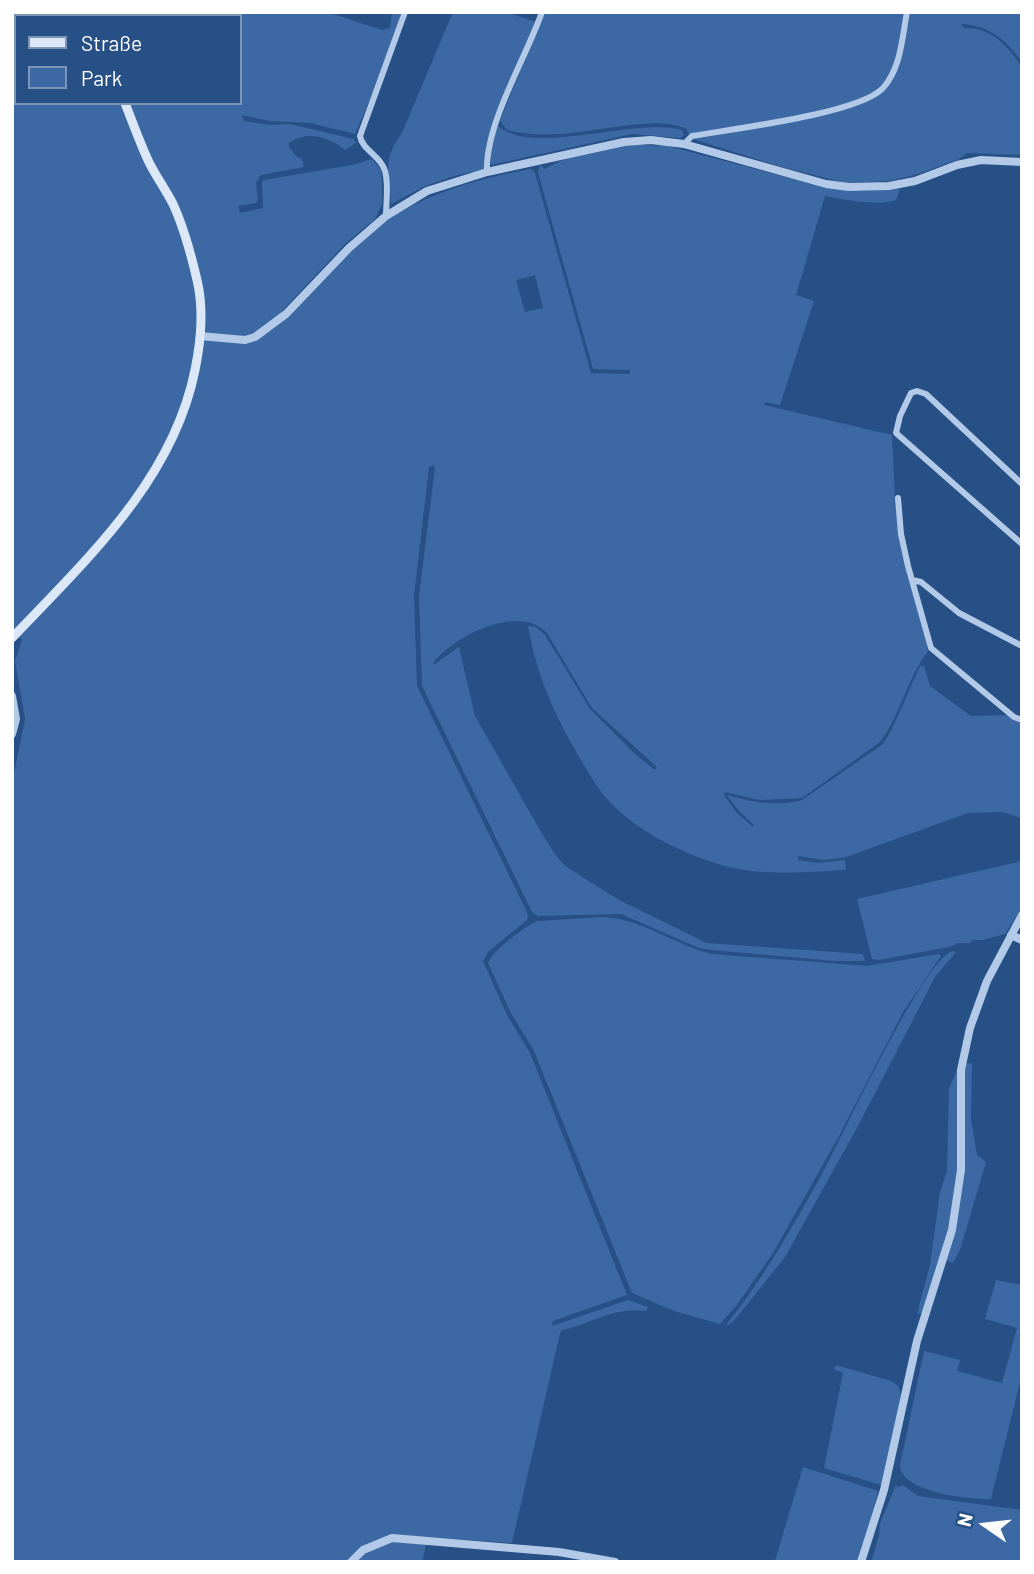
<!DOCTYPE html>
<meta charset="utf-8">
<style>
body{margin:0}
#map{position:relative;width:1034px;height:1574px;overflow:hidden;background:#275086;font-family:Barlow,sans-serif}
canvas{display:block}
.frame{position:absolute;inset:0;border:14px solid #fff;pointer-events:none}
.legend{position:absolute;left:14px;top:14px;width:228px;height:91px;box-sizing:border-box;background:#275086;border:2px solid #7d96b6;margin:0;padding:9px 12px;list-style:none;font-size:21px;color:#fff}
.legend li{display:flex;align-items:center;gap:14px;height:35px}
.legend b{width:35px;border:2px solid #7d96b6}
.north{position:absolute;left:950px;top:1490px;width:70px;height:70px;-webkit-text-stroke:5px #275086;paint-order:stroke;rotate:284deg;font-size:19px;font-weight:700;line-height:28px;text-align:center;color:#fff}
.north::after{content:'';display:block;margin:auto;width:24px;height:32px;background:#fff;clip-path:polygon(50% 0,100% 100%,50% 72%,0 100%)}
</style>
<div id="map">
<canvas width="1034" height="1574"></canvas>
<div class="frame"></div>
<ul class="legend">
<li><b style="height:9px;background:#dce8f7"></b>Straße</li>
<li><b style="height:19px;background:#3c69a3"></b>Park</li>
</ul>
<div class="north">N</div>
</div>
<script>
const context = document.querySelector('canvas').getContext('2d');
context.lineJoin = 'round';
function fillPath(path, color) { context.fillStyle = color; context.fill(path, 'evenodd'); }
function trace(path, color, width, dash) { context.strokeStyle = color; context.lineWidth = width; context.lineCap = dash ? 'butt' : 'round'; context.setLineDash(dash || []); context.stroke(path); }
fillPath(new Path2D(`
 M12 12H327L382 30 390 28 392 12H401L388 58 355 134 310 123 270 121 242 115 244 121 270 125 290 124 353 139 356 143 345 150C329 137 307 130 289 143V147L296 156 302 159 304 167 261 175 256 183 258 200 256 203 238 206 240 213 263 208 262 182 264 180 352 165 372 159 381 170 382 186V204L375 219 346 243 282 311 285 320C315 288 353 242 389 219 433 191 481 178 531 169L535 173 591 373 630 374V370L593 369 538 173 540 165 545 169C567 155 610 146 636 145 646 144 655 147 664 145L827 188 862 191 900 189 896 200C878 206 845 200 825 196L796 295 814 301 780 405 765 402 764 405 892 435 895 499 928 651C907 679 901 714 880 742L802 798 759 800 725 792 724 795 736 812 753 827 754 825 738 810 727 795C753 802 776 807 802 800L883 744 891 731 920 666H924L930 686 971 716 1007 715 1022 722V818L1002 812 968 813 846 857 824 860 798 856V860L817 863 845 860 846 870C808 872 767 876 729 867 689 857 635 831 608 800 597 788 589 773 581 760 555 716 537 677 528 626L536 627 545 635 590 709 636 755 655 770 657 767 592 708 547 633C519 603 454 636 433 663L435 664 459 647 475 716 537 825 554 853 565 866 619 900 707 943 863 954 865 961H835L712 950 699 948 621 914 538 916 532 912 422 686 419 596 435 468 434 465 429 467 414 596 417 686 527 912 528 919 488 952 483 961 507 1015 530 1053 627 1295 553 1321 552 1326 628 1300 648 1307 646 1311C615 1306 591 1324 562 1330L560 1333 512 1543 428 1537 422 1562H12V783L25 719 15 661 22 640 12 630ZM16 16H240V103H16ZM535 275 543 308 525 312 516 280Z
 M453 12H505L536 22 491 132 485 169 454 176 423 187 391 204C390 171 381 161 402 133Z
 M544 12H1022V62C1007 40 988 25 961 24L964 28C991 27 1008 46 1022 67V155L967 153 959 159 915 175 888 181 846 183 782 167 696 140 688 134 687 129C666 120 644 124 622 126 584 131 545 140 507 130L500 121Z
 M498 126C535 157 632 117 682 130L684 135 681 138 632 134 491 165V147Z
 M1022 861V908L1005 934 983 940H972L970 943H959L949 947 879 960 872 959 857 899Z
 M604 917C643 919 674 945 712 954L867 966 939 954 941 956 903 1012 838 1138 773 1253 736 1306 720 1324 674 1311 632 1293 534 1051 511 1013 488 963C493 950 524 927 537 921Z
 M952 951 956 952 935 977 858 1126 785 1257 737 1317 730 1324 726 1325C763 1279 792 1228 821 1176 842 1138 921 964 952 951Z
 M972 1063 971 1119 977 1155 986 1162 960 1250 953 1263 941 1258 922 1313 917 1314 930 1265 940 1192 947 1171 949 1089 959 1065Z
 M996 1280 1022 1285V1374L991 1499C970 1500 900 1492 900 1465L924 1351 960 1360 957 1371 1002 1383 1017 1328 985 1319Z
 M836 1365 891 1381C896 1384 900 1386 900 1393 901 1407 887 1473 881 1485L824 1468 843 1373 834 1369Z
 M803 1467 878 1491 870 1525 857 1562 775 1561Z
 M896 1485 898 1487 903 1485 918 1496 1022 1510V1562H871L879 1536 880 1523Z`), '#3c69a3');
trace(new Path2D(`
 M684 144 692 136C731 129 859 114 883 88 901 68 902 38 907 12
 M487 172C485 124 526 58 542 12
 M386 216C386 202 389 184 385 171 381 156 362 150 360 136L405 12
 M1022 484 926 394 917 391 911 393 900 416 896 433 1022 544
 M898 498 901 534 908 566 931 648 1014 717 1022 720
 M912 580 921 582 959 613 1022 646`), '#b2cae8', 6);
trace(new Path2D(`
 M200 336 245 340 255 337 286 314 349 248 386 216 427 191 487 172 624 142 651 140 684 144 826 184 849 187 889 186 915 181 957 165 981 160 1022 162
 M12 696 16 719 12 734
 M1011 935 1022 940
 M351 1562 363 1550 392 1538 559 1552 615 1562
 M861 1562 884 1490 917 1341 952 1230 961 1170V1070L970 1028 987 981 1022 915`), '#b2cae8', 8);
trace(new Path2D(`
 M115 12V16
 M12 638C87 559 173 480 195 370 201 341 204 309 197 280 191 254 184 228 173 204 165 188 154 174 147 158 139 140 132 121 125 103`), '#dce8f7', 9);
</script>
